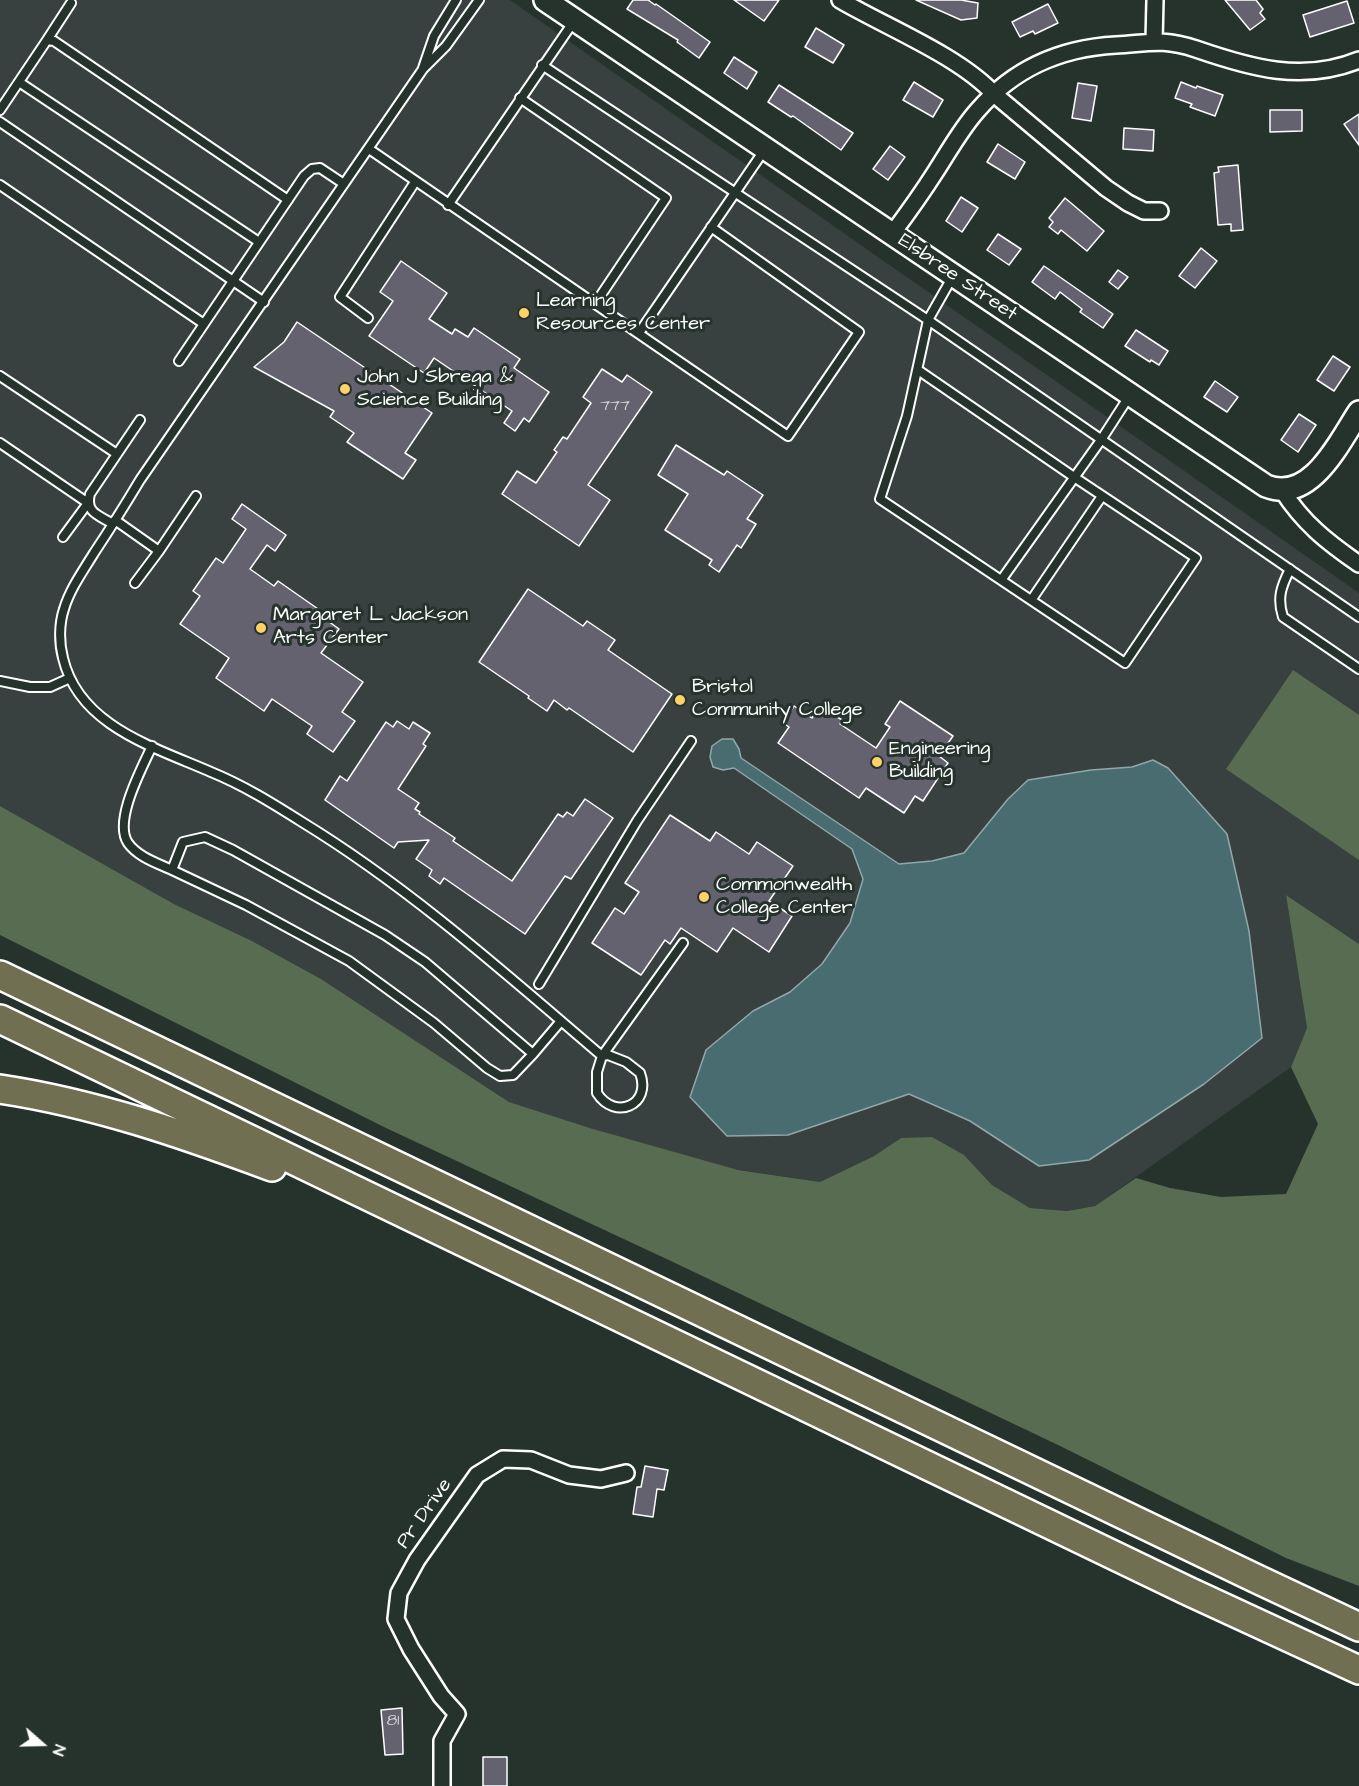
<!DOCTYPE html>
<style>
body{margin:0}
#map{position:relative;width:1359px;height:1786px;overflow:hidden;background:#26332d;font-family:"Architects Daughter",sans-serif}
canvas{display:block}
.north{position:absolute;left:12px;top:1714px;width:60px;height:60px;-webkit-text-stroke:4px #26332d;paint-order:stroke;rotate:110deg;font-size:16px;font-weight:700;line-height:24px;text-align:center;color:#fff}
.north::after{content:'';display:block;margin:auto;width:21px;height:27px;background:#fff;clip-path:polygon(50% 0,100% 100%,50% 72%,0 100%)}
</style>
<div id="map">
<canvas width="1359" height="1786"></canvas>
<div class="north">N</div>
</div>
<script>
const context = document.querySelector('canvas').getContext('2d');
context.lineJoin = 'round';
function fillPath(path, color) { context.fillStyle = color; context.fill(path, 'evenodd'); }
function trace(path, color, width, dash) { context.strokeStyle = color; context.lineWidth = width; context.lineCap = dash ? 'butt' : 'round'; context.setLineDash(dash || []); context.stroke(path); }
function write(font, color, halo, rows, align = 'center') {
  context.font = font + ' "Architects Daughter",sans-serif'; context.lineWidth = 6; context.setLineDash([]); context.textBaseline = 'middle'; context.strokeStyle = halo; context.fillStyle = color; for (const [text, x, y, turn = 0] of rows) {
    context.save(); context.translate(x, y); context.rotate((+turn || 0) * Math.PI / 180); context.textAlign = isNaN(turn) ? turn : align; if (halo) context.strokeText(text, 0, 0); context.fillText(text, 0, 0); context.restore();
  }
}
fillPath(new Path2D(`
 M0 0H510L1359 593V944L1286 895 1307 1028 1291 1067 1095 1206 1067 1211 1030 1208 992 1185 964 1155 901 1138 874 1156 820 1182 700 1164 509 1102 321 979 252 941 174 904 0 806Z`), '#384140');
fillPath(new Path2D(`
 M1293 670 1359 715V860L1226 769Z
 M0 806 174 904 252 941 321 979 509 1102 593 1129 738 1170 820 1182 874 1156 901 1138 932 1137 964 1155 992 1185 1030 1208 1067 1211 1095 1206 1136 1178 1170 1188 1221 1197 1286 1194 1318 1124 1291 1067 1307 1028 1286 895 1359 944V1586L1286 1558 1056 1444 673 1262 386 1128 0 935Z`), '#576c50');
const water = new Path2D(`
 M722 739H733L739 749 741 758 899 864 932 861 964 853 1008 799 1028 780 1091 770 1132 767 1153 760 1168 768 1227 834 1249 931 1262 1038 1204 1084 1089 1160 1039 1166 970 1121 909 1094 788 1135 727 1136 690 1097 706 1050 753 1011 790 992 822 964 850 923 863 879 852 849 734 768 723 770 713 767 710 757 712 746Z`);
fillPath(water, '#496c70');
trace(water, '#92a7a9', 1.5);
const building = new Path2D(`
 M633 0H648L655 5 656 4 710 42 699 58 677 42 678 40 627 9Z
 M734 0H779L764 21Z
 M916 0H961L978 3 977 18 961 20Z
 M1225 0H1256L1263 9 1260 13 1265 19 1250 30Z
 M1347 1 1354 23 1310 37 1303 15Z
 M1048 4 1058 23 1035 34 1033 31 1020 37 1012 22Z
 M816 28 844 45 833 63 805 47Z
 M734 57 757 72 747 89 724 73Z
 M914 82 943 100 933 117 903 100Z
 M1181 82 1196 88 1197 86 1223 95 1215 116 1190 107 1192 104 1175 98Z
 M1078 83 1097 86 1091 121 1072 118Z
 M779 85 853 133 841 150 793 116 791 117 768 102Z
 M1270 110H1302V131L1270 132Z
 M1359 114V145L1344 124Z
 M1124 128 1154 130 1153 151 1123 149Z
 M998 144 1025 162 1015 179 987 162Z
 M890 146 905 157 888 180 873 169Z
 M1238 165 1243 230 1231 231V224L1218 225 1214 173 1219 172 1218 167Z
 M961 197 978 208 962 232 946 221Z
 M1065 198 1104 231 1087 251 1061 230 1058 234 1049 227 1053 222 1049 218Z
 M998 234 1021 249 1009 265 987 250Z
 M1201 248 1217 261 1195 288 1179 276Z
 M401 261 447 293 429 319 452 334 455 329 468 337 474 328 520 359 514 368 549 392 529 422 524 418 515 431 504 423 512 411 434 358 424 373 369 336 393 301 380 292Z
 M1044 266 1113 314 1103 328 1080 312 1082 309 1060 292 1055 299 1032 282Z
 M1118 270 1128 277 1118 289 1109 282Z
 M297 322 432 413 405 453 416 460 403 479 347 442 354 433 330 417 334 411 254 367 284 342Z
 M1136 330 1168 351 1159 365 1151 360 1150 362 1125 346Z
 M1333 356 1350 367 1334 391 1317 380Z
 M602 369 622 382 627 375 652 392 588 485 610 500 579 546 502 494 517 471 536 483 557 452 554 450 563 437 567 439 591 403 583 397Z
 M1215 381 1238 397 1227 412 1204 397Z
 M1299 414 1316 425 1298 452 1281 440Z
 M676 445 724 475 727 471 763 495 747 519 756 524 741 548 737 545 719 572 709 565 712 560 665 530 688 494 658 475Z
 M242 504 286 535 275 551 267 545 250 569 274 586 278 581 331 618 328 621 339 629 321 653 363 682 342 712 355 721 333 752 307 734 312 726 272 699 264 711 216 678 229 658 180 624 200 596 193 591 216 558 223 563 246 529 232 519Z
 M528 589 583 626 587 621 615 640 608 650 672 694 633 752 569 708 567 710 554 700 547 711 528 698 529 696 479 662Z
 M900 701 953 736 939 756 948 763 923 801 915 796 904 813 866 788 859 798 778 743 789 727 783 723 794 706 812 718 820 706 842 720 840 724 876 748 890 727 885 724Z
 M397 721 409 729 413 722 430 733 423 744 426 746 398 789 419 803 415 809 420 812 419 814 455 838 453 841 512 881 558 814 563 817 567 812 573 816 585 799 613 818 571 879 565 876 525 934 444 878 440 884 429 876 432 870 416 859 429 840 398 842 394 848 325 800 340 776 347 781 386 722 393 727Z
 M670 815 710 841 716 832 749 854 757 842 793 866 769 901 792 916 769 952 733 928 717 952 681 928 670 944 665 940 641 975 592 943 615 908 624 914 639 892 625 883Z
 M645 1466 668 1470 664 1490 657 1489 653 1517 633 1514 637 1487H641Z
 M402 1708 403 1754 385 1755 381 1710Z
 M483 1757H507V1786H483Z`);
fillPath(building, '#63626e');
trace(building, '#fff', 1.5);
const lane = new Path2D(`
 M479 0 446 46 423 69 140 480C125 505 110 529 94 553 83 571 70 589 64 609 59 624 59 643 63 658 79 726 154 747 211 772 243 785 272 803 302 822 410 888 506 974 602 1056L683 943
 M47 40 71 3
 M542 65 928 320 1359 617
 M423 68 434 36 456 0
 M19 82 259 242
 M520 98 666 198 595 304
 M0 110 47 40 54 41 288 200
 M0 122 264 302
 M369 149 788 436 859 332 711 227
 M0 185 204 324
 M448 205 574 21
 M368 318 340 297 415 182
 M639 333 765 149
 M179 361 304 176 312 169 320 168 344 184
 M918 370 1074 477 1196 558 1125 663 880 499 907 416 928 320 953 276
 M0 376 117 454
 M0 443 88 503 63 537
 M115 520 159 551 196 496
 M113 524C99 515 85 513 90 494L140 420
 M1290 569C1281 587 1277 598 1283 617L1359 669
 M1002 579 1101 440 1130 395
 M135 583 159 551
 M1032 599 1102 496
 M0 681 30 687H50L70 678
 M152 746C142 768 113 821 128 843 138 857 157 863 172 870
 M539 984 637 821 691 741
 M533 1054 513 1075 500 1076 487 1068 434 1023 349 961 246 905 172 870 183 842 205 837 233 850 385 935 425 962 533 1054 561 1021
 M608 1055 626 1062 640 1073C652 1105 615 1121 597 1093V1072L602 1056Z`);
const street = new Path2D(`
 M840 0C886 27 959 56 994 94L1106 188 1128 203 1144 211H1160
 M1154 41 1155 0
 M892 234C907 214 922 193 936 171 949 151 961 129 977 111 1014 68 1060 48 1116 45 1150 43 1162 38 1196 49 1251 68 1303 83 1359 60
 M1282 490C1303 523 1327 542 1359 564
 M442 1786V1741L457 1714 441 1696 411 1649 396 1619 399 1593 417 1560 477 1475 503 1459 531 1460 569 1475 601 1479 626 1473`);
const secondary = new Path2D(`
 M545 0 1266 486C1311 504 1339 442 1359 412`);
const highway = new Path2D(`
 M0 975 1257 1579 1359 1627
 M0 1019 1188 1591 1359 1670
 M0 1089C94 1103 183 1134 272 1167`);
trace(lane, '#fff', 12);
trace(street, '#fff', 20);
trace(secondary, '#fff', 26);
trace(highway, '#fff', 32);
trace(lane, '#26332d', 8);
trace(street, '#26332d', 15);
trace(secondary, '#26332d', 21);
trace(highway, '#716f52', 27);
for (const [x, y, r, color] of [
 [524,313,6,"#ffd166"],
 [345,389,6,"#ffd166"],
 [261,628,6,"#ffd166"],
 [680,700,6,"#ffd166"],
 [877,762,6,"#ffd166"],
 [704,897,6,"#ffd166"]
]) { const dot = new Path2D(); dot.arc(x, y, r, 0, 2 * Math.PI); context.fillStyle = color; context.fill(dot); trace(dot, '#26332d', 2); }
write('16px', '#d8d8db', null, [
 ["777",615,407],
 ["81",393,1722]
]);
write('20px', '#fff', '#26332d', [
 ["Elsbree Street",957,278,34],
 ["Pr Drive",425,1514,-55]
]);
write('20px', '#fff', '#26332d', [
 ["Learning",536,302],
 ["Resources Center",536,325],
 ["John J Sbrega &",357,378],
 ["Science Building",357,401],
 ["Margaret L Jackson",273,616],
 ["Arts Center",273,639],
 ["Bristol",692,688],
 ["Community College",692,711],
 ["Engineering",889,750],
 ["Building",889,773],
 ["Commonwealth",716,886],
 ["College Center",716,909]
], 'left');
</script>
